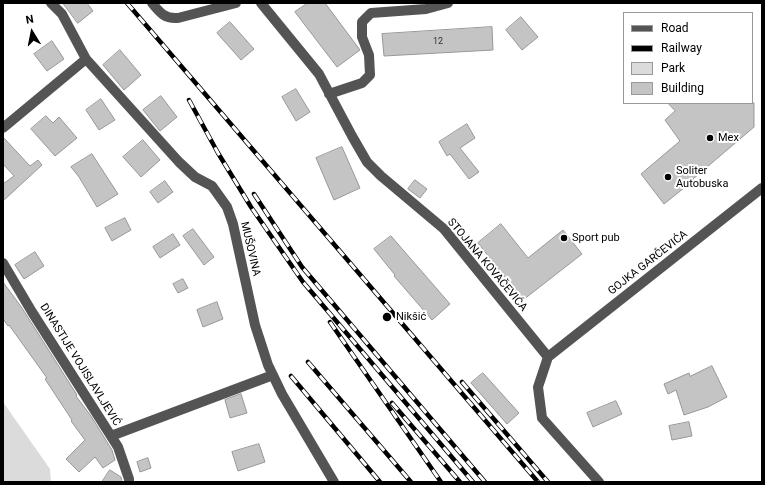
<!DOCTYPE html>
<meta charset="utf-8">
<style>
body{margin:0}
#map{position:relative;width:765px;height:485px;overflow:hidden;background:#fff;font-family:Roboto,sans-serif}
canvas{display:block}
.frame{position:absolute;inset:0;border:4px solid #000;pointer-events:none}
.legend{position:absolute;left:623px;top:12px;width:130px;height:92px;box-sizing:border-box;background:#fff;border:1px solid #999;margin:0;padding:5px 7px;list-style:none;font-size:12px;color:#000}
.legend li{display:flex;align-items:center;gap:8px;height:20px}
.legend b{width:20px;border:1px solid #999}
.north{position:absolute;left:12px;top:12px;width:40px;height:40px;-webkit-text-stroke:3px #fff;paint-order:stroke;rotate:350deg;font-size:11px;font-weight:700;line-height:16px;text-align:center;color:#000}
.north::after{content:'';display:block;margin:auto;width:14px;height:18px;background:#000;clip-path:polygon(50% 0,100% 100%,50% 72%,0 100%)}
</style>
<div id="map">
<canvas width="765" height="485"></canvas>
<div class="frame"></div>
<ul class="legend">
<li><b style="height:5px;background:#545454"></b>Road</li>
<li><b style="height:5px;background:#000"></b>Railway</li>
<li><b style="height:11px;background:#dbdbdb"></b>Park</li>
<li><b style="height:11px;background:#c4c4c4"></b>Building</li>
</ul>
<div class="north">N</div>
</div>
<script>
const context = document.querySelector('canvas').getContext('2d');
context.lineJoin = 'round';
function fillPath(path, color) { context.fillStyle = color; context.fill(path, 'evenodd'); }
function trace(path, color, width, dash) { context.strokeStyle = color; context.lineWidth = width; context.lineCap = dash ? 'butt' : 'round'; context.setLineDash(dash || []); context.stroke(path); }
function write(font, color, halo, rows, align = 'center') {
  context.font = font + ' Roboto,sans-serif'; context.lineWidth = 4; context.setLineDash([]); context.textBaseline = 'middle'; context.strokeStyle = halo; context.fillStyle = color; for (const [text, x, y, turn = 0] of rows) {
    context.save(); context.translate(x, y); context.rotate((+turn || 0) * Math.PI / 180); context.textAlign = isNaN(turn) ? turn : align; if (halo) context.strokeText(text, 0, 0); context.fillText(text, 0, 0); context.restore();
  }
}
fillPath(new Path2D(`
 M3 402 50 469 51 482H3Z`), '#dbdbdb');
const building = new Path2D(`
 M63 3H87L93 11 78 23Z
 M308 3H325L360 50 337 67 295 12Z
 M521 17 538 37 522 50 506 30Z
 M230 22 254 49 241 60 217 33Z
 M492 27 493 50 384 56 382 34Z
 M52 41 64 59 47 71 34 54Z
 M120 50 141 75 124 90 103 65Z
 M296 89 310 112 296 121 282 97Z
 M161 96 177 117 160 131 143 110Z
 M101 99 115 120 99 130 86 110Z
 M668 103H754V127L693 179 694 180 664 204 641 174 680 141 665 120 675 111Z
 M46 116 53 123 59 117 77 138 55 156 31 129Z
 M467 124 475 138 460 148 479 172 469 179 450 154 447 156 439 142Z
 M3 137 30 166 38 160 42 165 3 201V184L14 176 3 164Z
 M143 140 160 160 141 177 123 157Z
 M342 147 360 188 334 200 316 158Z
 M92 154 118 194 97 207 79 177 71 167Z
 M415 180 427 189 420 198 408 189Z
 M165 181 173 192 158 203 150 192Z
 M125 218 131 230 112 241 105 228Z
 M501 224 528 258 563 230 582 254 523 300 478 243Z
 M193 229 214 257 204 265 183 236Z
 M173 234 180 245 160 258 153 247Z
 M391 236 450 304 432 320 394 276 395 275 374 249Z
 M35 252 44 266 24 279 15 265Z
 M183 279 188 288 178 293 173 284Z
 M3 282 22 308 77 395 76 396 91 416 112 450 115 460 103 468 95 457 79 472 66 459 85 440 71 421 72 420 45 379 47 378 9 325 8 326 3 319Z
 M217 302 223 319 203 327 197 310Z
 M712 366 727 397 708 407 684 415 676 390 668 394 664 384 689 373 690 376Z
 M483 373 519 413 507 424 471 383Z
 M241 394 247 413 230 418 225 400Z
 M616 401 622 414 593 427 587 413Z
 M689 422 692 436 672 440 669 426Z
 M259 444 265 462 238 471 232 452Z
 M148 458 151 468 140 472 137 462Z
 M110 470 121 477 122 482H102Z`);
fillPath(building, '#c4c4c4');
trace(building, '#989898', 1);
trace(new Path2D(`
 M51 3 62 14 86 59 179 162 195 177 212 186 227 207 233 224 255 325 268 365 282 394 334 482
 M152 3C160 13 165 19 178 18L236 3
 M261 3 319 74 352 136 367 162 381 176 444 229 548 357
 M329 94 362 83 370 75 369 55 362 37V22L371 13 426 9 448 3
 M3 128 86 59
 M3 263 32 312 118 447 129 479V482
 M548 357 762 188
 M548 357 538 387 542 418 599 482
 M111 436 273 375`), '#545454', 10);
const rail = new Path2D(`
 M127 3 538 482
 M189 100 218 153 251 207 303 282 473 482
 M254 194 302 267 485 482
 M330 322 441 482
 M308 362 411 482
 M291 376 380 482
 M462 382 548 482
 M392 403 460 482`);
trace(rail, '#000', 4.5);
trace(rail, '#fff', 3, [9]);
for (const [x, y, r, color] of [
 [710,138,4,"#000"],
 [668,177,4,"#000"],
 [564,238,4,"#000"],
 [387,317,5,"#000"]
]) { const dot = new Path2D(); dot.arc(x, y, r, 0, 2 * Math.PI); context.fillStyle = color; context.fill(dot); trace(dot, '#fff', 1.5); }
write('9px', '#313131', null, [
 ["12",438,42]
]);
write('11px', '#000', '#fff', [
 ["Mex",718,138],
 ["Soliter",676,171],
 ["Autobuska",676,184],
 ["Sport pub",572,238],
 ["Nikšić",396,317]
], 'left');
write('11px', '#000', '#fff', [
 ["MUŠOVINA",250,249,77],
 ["GOJKA GARČEVIĆA",648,263,-38],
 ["STOJANA KOVAČEVIĆA",487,265,50],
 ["DINASTIJE VOJISLAVLJEVIĆ",80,365,58]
]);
</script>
